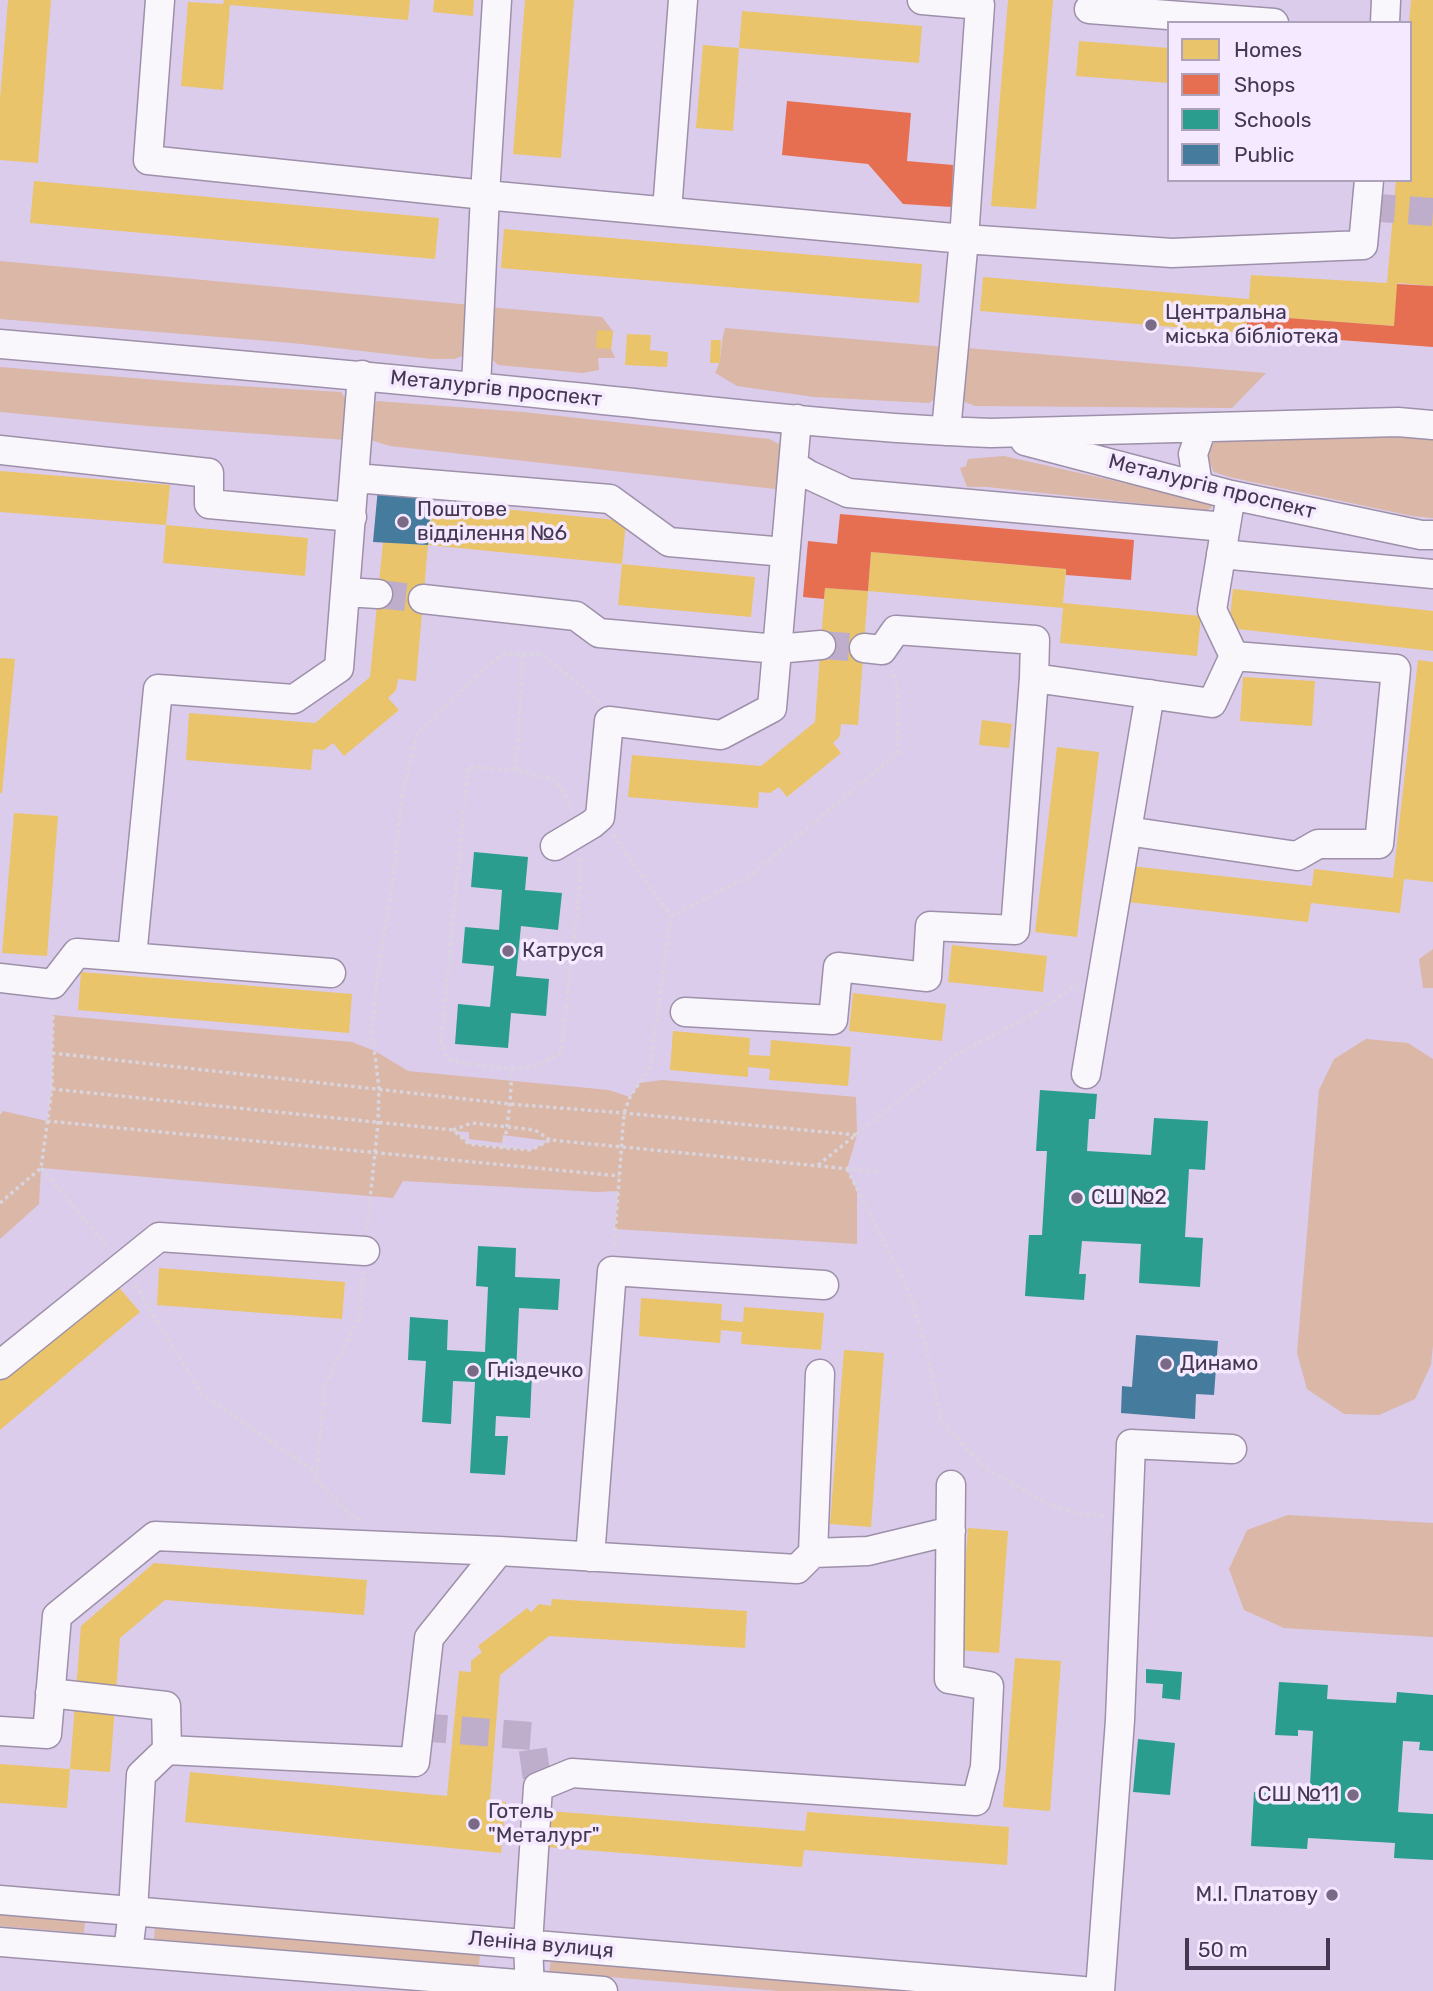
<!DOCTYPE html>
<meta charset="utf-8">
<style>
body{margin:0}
#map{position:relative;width:1433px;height:1991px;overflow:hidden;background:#dccceb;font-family:Rubik,sans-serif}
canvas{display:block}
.legend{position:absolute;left:1167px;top:21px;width:245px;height:161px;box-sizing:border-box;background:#f4e9ff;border:2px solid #aea1ba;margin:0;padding:9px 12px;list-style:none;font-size:21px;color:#453652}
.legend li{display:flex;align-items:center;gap:14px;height:35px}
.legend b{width:35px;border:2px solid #aea1ba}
.scale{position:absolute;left:1185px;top:1938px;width:145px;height:32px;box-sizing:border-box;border:4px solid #453652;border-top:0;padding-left:9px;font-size:21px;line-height:24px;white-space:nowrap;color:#453652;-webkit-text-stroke:5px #f4e9ff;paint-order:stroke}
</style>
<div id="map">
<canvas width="1433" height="1991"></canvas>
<ul class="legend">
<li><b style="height:19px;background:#e9c46a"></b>Homes</li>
<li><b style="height:19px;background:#e76f51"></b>Shops</li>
<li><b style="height:19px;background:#2a9d8f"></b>Schools</li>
<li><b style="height:19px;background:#457b9d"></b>Public</li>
</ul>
<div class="scale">50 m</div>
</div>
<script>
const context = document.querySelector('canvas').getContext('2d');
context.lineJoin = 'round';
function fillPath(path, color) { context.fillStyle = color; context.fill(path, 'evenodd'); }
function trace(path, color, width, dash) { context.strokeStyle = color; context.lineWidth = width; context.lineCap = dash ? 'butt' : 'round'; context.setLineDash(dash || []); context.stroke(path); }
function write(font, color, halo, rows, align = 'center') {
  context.font = font + ' Rubik,sans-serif'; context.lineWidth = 7; context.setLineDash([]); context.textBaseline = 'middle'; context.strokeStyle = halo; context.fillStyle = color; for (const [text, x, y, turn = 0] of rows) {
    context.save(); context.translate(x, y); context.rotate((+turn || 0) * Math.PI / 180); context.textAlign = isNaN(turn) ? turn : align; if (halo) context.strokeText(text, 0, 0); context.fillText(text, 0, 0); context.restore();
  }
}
fillPath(new Path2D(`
 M0 261 471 305 465 355 454 359H432L292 343 0 319Z
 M489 307 602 317 613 331 611 349 615 358H598L599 370 583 373 498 365 490 358Z
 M725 328 946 347 942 394 929 403 814 397 737 386 715 373C723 359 720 344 725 328Z
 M967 348 1266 373 1232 408 975 406 965 402 962 393Z
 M0 367 206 384 341 392 350 405 347 440 147 426 0 412Z
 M377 401 523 412 769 439 785 447 784 490 390 446 371 440 369 415Z
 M1402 437 1433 438V518L1412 516 1229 477 1214 472C1207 458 1206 448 1219 438Z
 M1004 456 1213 503 1212 507 1203 514 1173 511V507L987 487H967L960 468 966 466 968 459Z
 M1433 949V988H1423L1419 959Z
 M53 1015 352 1042 375 1051 408 1071 609 1090 630 1097 640 1083 662 1080 856 1097 857 1135 847 1169 857 1191V1244L615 1229 618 1191 597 1192 403 1181 393 1198 41 1168 39 1204 0 1239V1115L3 1111 47 1121 52 1089ZM455 1131 469 1132V1139L502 1143 503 1135 549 1141 531 1150 469 1144Z
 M1366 1039 1408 1043 1433 1059V1345L1431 1365 1415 1399 1379 1415 1344 1414 1307 1389 1297 1353 1319 1090 1334 1059Z
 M1288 1515 1433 1523V1637L1284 1628 1244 1610 1229 1569 1247 1530Z
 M0 1912 85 1919 84 1933 0 1926Z
 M155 1926 480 1952 479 1966 154 1939Z
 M551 1959 944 1991H779L549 1972Z`), '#dab7a6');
fillPath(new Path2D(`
 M8 0H51L38 163 0 160V100Z
 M224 0H410L408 20 230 5 223 90 181 86 188 2 223 4Z
 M434 0H474L473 16 433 12Z
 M525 0H574L561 158 513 154Z
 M1008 0H1053L1036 209 991 206Z
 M1411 0H1433V286L1398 283 1394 326 1247 315 1246 333 980 311 983 277 1249 299 1251 275 1387 283 1396 180H1410V23H1409Z
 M742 11 922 26 919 63 739 48Z
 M1079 41 1169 48V83L1076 76Z
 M703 45 739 48 733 131 696 128Z
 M34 181 439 218 435 259 30 223Z
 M504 229 922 264 919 303 501 268Z
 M597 330 613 331 611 349 596 348Z
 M627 334 651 335 650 350 668 352 667 367 625 365Z
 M711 340H721L720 363H710Z
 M0 471 170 485 166 525 0 512Z
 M432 502 626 521 622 564 755 577 751 617 618 605 622 564 428 545 416 681 398 679 396 690 388 698 399 710 344 756 333 743 324 750 313 749 311 770 186 760 189 713 315 723 370 677 383 542 428 545Z
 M166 525 308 538 305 576 163 563Z
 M871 552 1066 569 1063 603 1201 616 1197 656 1060 643 1063 608 868 591Z
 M825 588 868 591 858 725 841 724 840 736 833 743 841 753 787 797 779 787 770 793 759 792 758 808 628 797 632 755 761 766 815 722Z
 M1233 589 1433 611V651L1229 628Z
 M0 658 15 659 2 793H0Z
 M1418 660 1433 662V882L1404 879 1400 913 1311 903 1308 922 1127 902 1131 866 1312 886 1314 869 1393 878Z
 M1243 677 1315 681 1312 726 1240 721Z
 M982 720 1012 724 1009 748 979 745Z
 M1057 747 1099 752 1077 937 1035 932Z
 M14 813 58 816 47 956 2 953Z
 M952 945 1047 956 1043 992 948 982Z
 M81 972 352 994 349 1033 78 1010Z
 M853 993 946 1004 942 1041 849 1031Z
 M673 1031 750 1038 749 1055 770 1056 771 1040 851 1047 848 1086 769 1080 770 1069 748 1067V1077L670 1070Z
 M159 1268 345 1282 342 1319 157 1305Z
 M116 1284 140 1312 0 1430V1381Z
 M641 1298 722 1304 721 1320 743 1322 744 1307 824 1313 821 1350 741 1344 742 1332 721 1330 720 1343 639 1336Z
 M844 1350 884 1353 871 1527 830 1524Z
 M968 1528 1008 1531 999 1653 959 1650Z
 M154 1563 367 1580 364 1615 165 1600 120 1638 110 1772 70 1769 81 1626Z
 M552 1599 747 1611 745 1648 549 1636 500 1675 490 1800 506 1802 501 1853 185 1822 190 1772 447 1796 459 1671 471 1672V1661L482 1652 478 1646 527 1608 531 1612 539 1604 551 1606Z
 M1015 1658 1061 1661 1050 1811 1003 1807Z
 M0 1764 70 1769 67 1808 0 1803Z
 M549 1811 805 1831 807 1812 1009 1827 1007 1865 804 1850 802 1867 546 1847Z`), '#e9c46a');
fillPath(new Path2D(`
 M787 101 911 113 907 161 953 165 952 207 903 204 868 164 782 155Z
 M1397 284 1433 286V347L1246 333 1248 315 1394 326Z
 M840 514 1134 540 1131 580 1066 575V569L871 552 868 591 825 588 824 599 803 597 808 541 837 544Z`), '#e76f51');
fillPath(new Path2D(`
 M474 852 528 857 525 890 562 893 558 930 521 926 516 976 549 979 546 1016 511 1013 508 1048 455 1044 458 1004 490 1007 494 966 462 963 465 927 499 930 502 890 471 887Z
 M1040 1090 1097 1094 1095 1119H1089L1087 1151 1151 1155 1154 1118 1208 1121 1205 1170 1189 1169 1185 1237 1203 1238 1200 1287 1139 1283 1141 1244 1082 1241 1079 1274H1086L1084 1300 1025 1296 1029 1235H1042L1047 1151H1036Z
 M478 1246 516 1248 515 1277 560 1279 558 1310 519 1308 516 1373 532 1374 530 1418 496 1416 495 1436H508L505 1475 470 1473 475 1382 453 1381 451 1424 422 1422 426 1361 408 1360 410 1317 448 1320 447 1350 485 1352 488 1287 476 1286Z
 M1146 1669 1182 1672 1180 1700 1162 1698 1163 1684 1146 1683Z
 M1279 1682 1328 1685 1327 1699 1396 1703 1397 1692 1433 1695V1751L1419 1750 1420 1742 1403 1741 1398 1812 1433 1814V1860L1394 1858 1395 1843 1308 1838 1307 1849 1251 1846 1254 1792 1278 1793 1277 1800 1309 1802 1313 1731 1298 1730V1736L1275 1735Z
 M1138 1739 1175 1743 1170 1795 1133 1792Z`), '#2a9d8f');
fillPath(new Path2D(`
 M378 488 432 492 428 545 373 542Z
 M1136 1335 1218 1341 1214 1395 1196 1394 1195 1419 1121 1413 1122 1386 1132 1387Z`), '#457b9d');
trace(new Path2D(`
 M1367 207 1433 212
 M378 594 423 599
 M821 645 864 648
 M419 1727 531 1736 538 1787`), '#beaecc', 28, [28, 14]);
const minor = new Path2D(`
 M160 0 148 160 485 195 964 239 980 5 922 0
 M1089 9 1274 23
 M1385 23 1386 0
 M667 211 683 0
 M0 344C185 360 369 376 554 395 699 409 845 428 991 433L1398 422 1433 425
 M476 387 485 195 497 0
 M946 431 964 239 1172 253 1363 245 1369 180
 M1025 441 1231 495 1421 535H1433
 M0 450 209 473V504L352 517
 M793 465 809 475 848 493 1225 527
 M355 478 610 499 669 542 785 552
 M1198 485 1193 454 1202 428
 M1221 554 1433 574
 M345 592 378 594
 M423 599 576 616 599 633 777 649 821 645
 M864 648 882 650 896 630 1035 640 1034 678 1212 703 1234 656 1212 610 1231 495
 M1127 831 1297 856 1318 844H1379L1396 669 1234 656
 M555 846 592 824 600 817 609 721 721 735 772 708 797 419
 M132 957 158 689 294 699 339 668 362 375
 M0 978 53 984 77 953 331 973
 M685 1012 833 1020 838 967 927 977 930 926 1015 930 1034 678
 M1086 1074 1150 694
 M0 1365 159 1237 365 1251
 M813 1553 868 1551 951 1531
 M590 1557 612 1271 824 1285
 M50 1693 166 1706 167 1750
 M0 1731 47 1734 57 1616 155 1536 499 1551
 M0 1900 1083 1991
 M0 1942 603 1991
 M128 1952 133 1911 141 1775 167 1750 415 1762 429 1638 499 1551 797 1569 813 1553 820 1374
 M530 1991 528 1944 538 1787 572 1773 976 1801 985 1767 989 1686 949 1679 951 1485
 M1100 1991 1120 1720 1131 1444 1232 1449`);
trace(minor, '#9d90aa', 31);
trace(new Path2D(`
 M516 770 523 654
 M613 835 671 916 650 1067 630 1097 624 1113 614 1248
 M671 916 749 876 898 753 897 684 891 670
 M52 1053 510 1104 624 1113 857 1135
 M512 1069 537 1066 561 1053 579 893 581 857
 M52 1089 453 1130 469 1144 504 1148 531 1150 550 1140 881 1172
 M47 1121 619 1176
 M453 1130 472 1123 535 1130 550 1140
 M504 1148 510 1104 512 1069 461 1063 447 1058 441 1041 468 767 516 770 556 780 573 809
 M818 1165 956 1055 1035 1013 1078 984
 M41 1168 108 1248
 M847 1169 909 1291 927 1352 941 1422 985 1468 1050 1505 1081 1514 1105 1516
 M0 1203 41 1168 52 1089 53 1008
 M367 1229 378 1123 379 1088 372 1032 377 978 393 880 402 796 417 734 469 683 503 654H542L599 702
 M135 1285 202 1394 317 1473
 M359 1520 345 1510 316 1479 325 1385 360 1315 363 1272`), '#d9d4de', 3.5, [3.5, 3.5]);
trace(minor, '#faf7fc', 28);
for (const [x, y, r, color] of [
 [1151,325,7,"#7a6a88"],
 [403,522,7,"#7a6a88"],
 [508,951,7,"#7a6a88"],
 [1077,1198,7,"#7a6a88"],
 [1166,1364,7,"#7a6a88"],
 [473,1371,7,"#7a6a88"],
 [1353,1795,7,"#7a6a88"],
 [474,1824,7,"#7a6a88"],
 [1332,1895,7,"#7a6a88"]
]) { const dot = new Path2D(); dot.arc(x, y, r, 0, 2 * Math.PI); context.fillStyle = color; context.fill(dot); trace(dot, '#f4e9ff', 2.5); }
write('21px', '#453652', '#f4e9ff', [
 ["Центральна",1165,313],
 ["міська бібліотека",1165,337],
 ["Поштове",417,510],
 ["відділення №6",417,534],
 ["Катруся",522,951],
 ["СШ №2",1091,1198],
 ["Динамо",1180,1364],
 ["Гніздечко",487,1371],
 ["СШ №11",1339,1795,"right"],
 ["Готель",488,1812],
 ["\"Металург\"",488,1836],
 ["М.І. Платову",1318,1895,"right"]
], 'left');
write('21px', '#453652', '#f4e9ff', [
 ["Металургів проспект",496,389,6],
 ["Металургів проспект",1212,487,14],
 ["Леніна вулиця",541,1945,5]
]);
</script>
